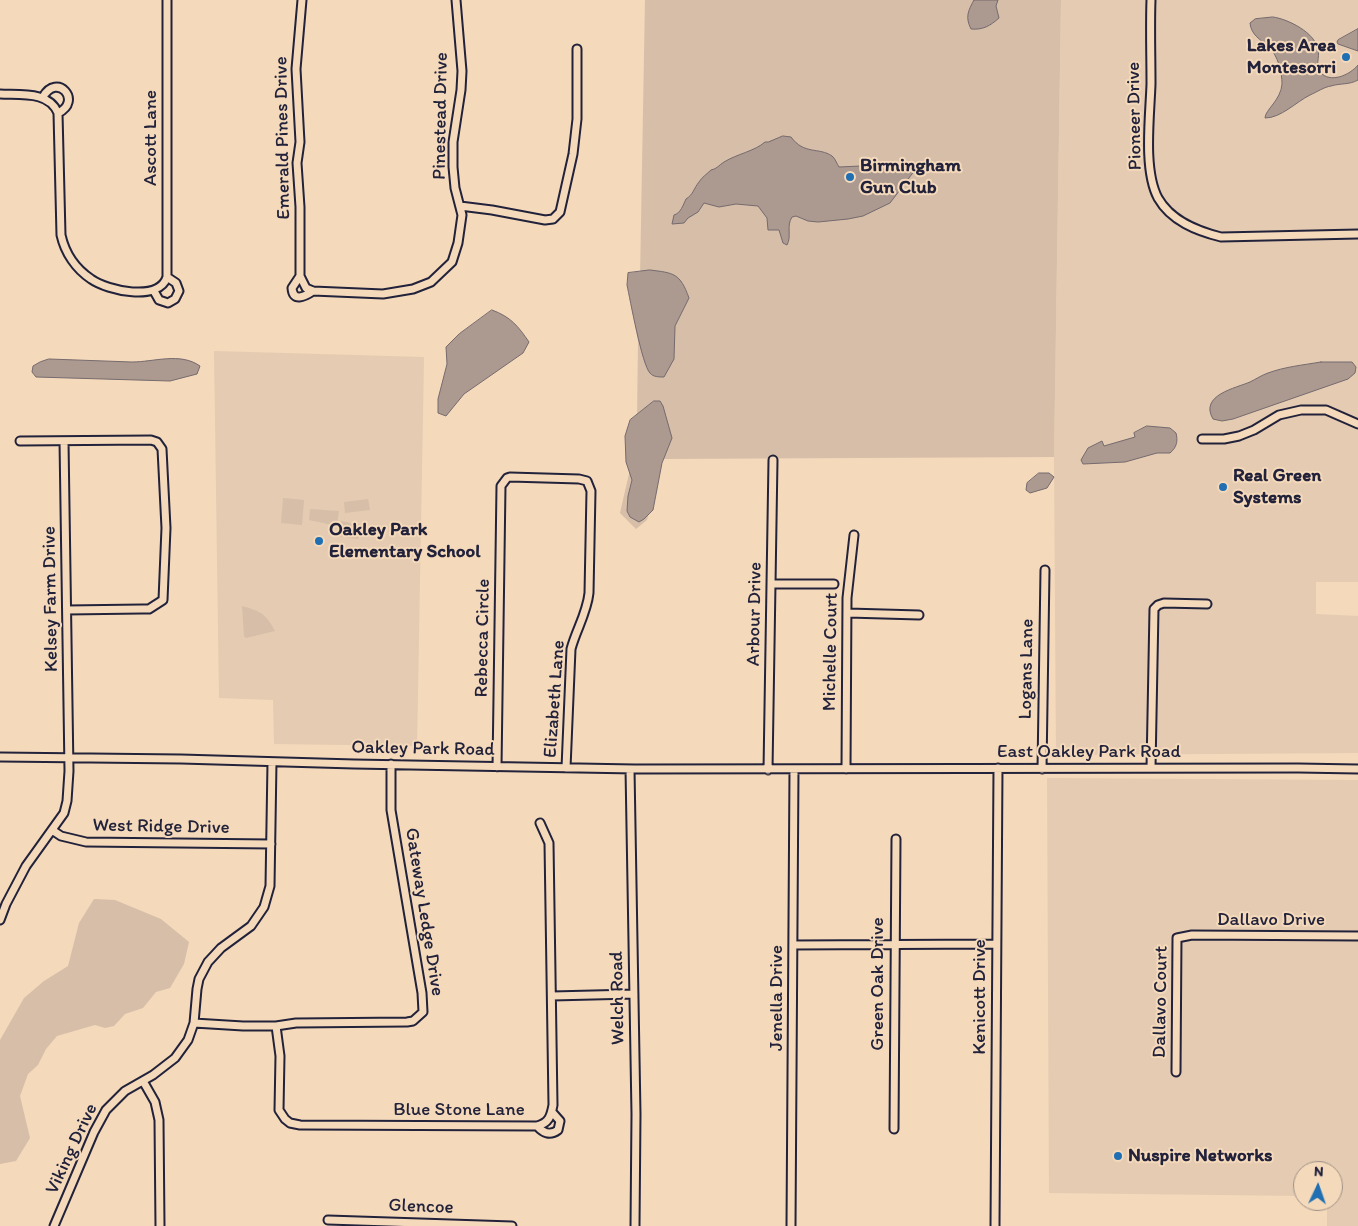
<!DOCTYPE html>
<style>
body{margin:0}
#map{position:relative;width:1358px;height:1226px;overflow:hidden;background:#f4d9bb;font-family:Itim,sans-serif}
canvas{display:block}
.north{position:absolute;left:1293px;top:1161px;width:50px;height:50px;box-sizing:border-box;background:#f4d9bb;border:1px solid #a09088;border-radius:50%;rotate:3deg;font-size:14px;font-weight:700;line-height:20px;text-align:center;color:#22223b}
.north::after{content:'';display:block;margin:auto;width:18px;height:22px;background:#1f6fb2;clip-path:polygon(50% 0,100% 100%,50% 72%,0 100%)}
</style>
<div id="map">
<canvas width="1358" height="1226"></canvas>
<div class="north">N</div>
</div>
<script>
const context = document.querySelector('canvas').getContext('2d');
context.lineJoin = 'round';
function fillPath(path, color) { context.fillStyle = color; context.fill(path, 'evenodd'); }
function trace(path, color, width, dash) { context.strokeStyle = color; context.lineWidth = width; context.lineCap = dash ? 'butt' : 'round'; context.setLineDash(dash || []); context.stroke(path); }
function write(font, color, halo, rows, align = 'center') {
  context.font = font + ' Itim,sans-serif'; context.lineWidth = 4; context.setLineDash([]); context.textBaseline = 'middle'; context.strokeStyle = halo; context.fillStyle = color; for (const [text, x, y, turn = 0] of rows) {
    context.save(); context.translate(x, y); context.rotate((+turn || 0) * Math.PI / 180); context.textAlign = isNaN(turn) ? turn : align; if (halo) context.strokeText(text, 0, 0); context.fillText(text, 0, 0); context.restore();
  }
}
fillPath(new Path2D(`
 M1061 0H1358V582H1316V614L1358 616V753L1056 755 1054 457Z
 M214 351 424 357 417 746 274 744 273 700 219 698Z
 M1047 778 1358 780V1226H1327V1201H1333V1171H1303V1196L1049 1193Z`), '#e4cbb1');
fillPath(new Path2D(`
 M645 0H1061L1054 457 663 459 647 520 636 529 620 513 631 465 637 420 638 341 636 330 640 279Z
 M283 498 304 500 302 525 281 523Z
 M368 499 370 510 345 513 344 502Z
 M310 509 339 511 337 526 309 520Z
 M341 521 361 525 358 539 338 536Z
 M242 606C261 611 266 614 275 631L246 638 244 636Z
 M94 899 115 900 161 919 189 942 184 964 170 988 156 992 143 1008 125 1014 114 1026 105 1028 95 1025 57 1036 46 1049 38 1065 28 1074 20 1096 30 1138 16 1161 0 1164V1040L24 998 44 981 68 966 79 923Z`), '#d6bea8');
const water = new Path2D(`
 M974 0H998L996 6 999 18C990 26 983 30 971 29 965 17 968 11 974 0Z
 M1273 17C1288 19 1316 33 1318 50 1320 57 1315 66 1320 72 1330 84 1350 75 1358 65V80C1349 85 1341 83 1331 86 1324 87 1317 92 1310 95 1296 102 1281 118 1265 118 1265 110 1281 100 1282 84 1282 72 1278 56 1269 47 1261 40 1251 35 1250 23L1255 19Z
 M1358 29V51L1338 44 1337 42 1338 40Z
 M783 136 791 137C804 155 819 147 832 156 835 158 837 164 839 167L903 164 913 166 915 170 890 203 863 216 848 219 818 222 808 221 796 216 792 217C786 226 792 236 787 245L783 243 779 230H768L767 218 758 206 736 204 719 207 704 203 698 212 688 218 684 223 672 224 674 215C681 213 683 205 686 199 693 195 694 188 699 182 702 177 707 174 711 170 717 169 719 165 724 162 737 154 755 151 765 142H768Z
 M650 270C674 273 680 273 689 298L675 326 674 359 664 377C659 377 653 377 650 373 642 365 630 299 627 285L628 273Z
 M492 310C511 317 518 326 529 342L523 353 464 394 446 416 438 413V399L447 364 446 347 459 334Z
 M49 359C76 360 104 361 132 362 154 362 180 352 200 366L197 374 170 381 36 377 32 372 33 366 40 362Z
 M1321 362H1352L1356 367 1355 373 1348 379 1233 419 1222 421 1213 419C1199 395 1236 388 1250 382 1256 379 1262 375 1268 373 1284 367 1303 365 1321 362Z
 M654 401H660L663 406 672 438 662 463 653 510 644 519 639 522 630 517 627 511 628 496 632 480 626 462 625 436 630 420Z
 M1147 426 1170 428 1176 433C1178 441 1177 447 1170 453H1157L1125 462 1083 464 1081 460 1088 448 1102 441 1104 446 1135 437 1134 433Z
 M1039 473H1049L1054 477 1047 488 1030 493 1026 490 1027 483Z`);
fillPath(water, '#ac9a90');
trace(water, '#756a6e', 1);
const minor = new Path2D(`
 M302 0 296 69 300 142 297 163 300 207V276L306 288 313 291 383 294 413 289 431 282 452 262 458 243 462 215 455 188 453 167V142L461 90 462 71 456 0
 M1151 0C1150 28 1151 56 1151 84 1150 116 1143 170 1158 198 1171 221 1197 231 1221 237L1358 234
 M0 94C21 95 49 91 58 113L61 235C65 253 76 269 91 279 108 291 159 302 167 277V0
 M43 97C57 72 83 101 58 113
 M460 206 492 210 545 220 553 219 560 212 573 154 577 119V49
 M300 276 292 288C293 302 304 297 313 291
 M154 291 159 300 168 303 175 299 179 291 176 283 167 277
 M1202 439H1224L1239 436 1254 430 1279 415 1301 410H1326L1358 424
 M20 441 151 440 157 442 162 449 166 528 163 600 149 609H142L67 610
 M772 584H834
 M848 613 919 615
 M0 757 181 759 354 764 635 769 1298 768 1358 769
 M497 767 501 486 507 478 510 477 579 479 587 481 591 491 589 593C587 613 576 630 571 649L566 768
 M1151 768 1154 609 1158 605 1164 603 1207 604
 M630 769 636 1114 635 1226
 M846 769 847 598 854 535
 M1042 769 1045 570
 M768 770 773 460
 M52 830 61 836 86 842 271 844
 M0 920 6 904 26 866 64 813 67 801 69 771 64 441
 M793 945 996 944
 M552 996 634 994
 M194 1023 243 1026H276L296 1023 407 1022 413 1021 423 1012 422 993 391 810V764
 M276 1026 280 1056 279 1110 285 1119 290 1123 300 1125 537 1126C549 1123 551 1116 553 1105L549 843 540 823
 M1176 1072 1177 938 1192 935 1358 936
 M143 1081 155 1102 159 1120 160 1226
 M537 1126C543 1133 550 1136 558 1130L560 1121 552 1112
 M894 1129 896 839
 M328 1220 512 1226
 M54 1226 94 1132 106 1110 125 1091 153 1075 175 1058 188 1040 194 1023 197 989 199 979 208 962 221 948 251 926 264 907 270 886 272 762
 M791 1226 794 769
 M995 1226 998 768`);
trace(minor, '#22223b', 11);
trace(minor, '#f4d9bb', 7);
for (const [x, y, r, color] of [
 [1346,57,5,"#1f6fb2"],
 [850,177,5,"#1f6fb2"],
 [1223,487,5,"#1f6fb2"],
 [319,541,5,"#1f6fb2"],
 [1118,1156,5,"#1f6fb2"]
]) { const dot = new Path2D(); dot.arc(x, y, r, 0, 2 * Math.PI); context.fillStyle = color; context.fill(dot); trace(dot, '#f4d9bb', 2); }
write('bold 19px', '#22223b', '#f4d9bb', [
 ["Lakes Area",1336,46,"right"],
 ["Montesorri",1336,68,"right"],
 ["Birmingham",860,166],
 ["Gun Club",860,188],
 ["Real Green",1233,476],
 ["Systems",1233,498],
 ["Oakley Park",329,530],
 ["Elementary School",329,552],
 ["Nuspire Networks",1128,1156]
], 'left');
write('19px', '#22223b', '#f4d9bb', [
 ["Pinestead Drive",441,116,-89],
 ["Pioneer Drive",1135,116,-91],
 ["Ascott Lane",151,138,-90],
 ["Emerald Pines Drive",283,138,-91],
 ["Kelsey Farm Drive",51,599,-91],
 ["Arbour Drive",755,614,-89],
 ["Rebecca Circle",483,638,-89],
 ["Michelle Court",831,652,-89],
 ["Logans Lane",1027,669,-89],
 ["Elizabeth Lane",555,699,-86],
 ["Oakley Park Road",423,749,1],
 ["East Oakley Park Road",1089,752],
 ["West Ridge Drive",161,827,1],
 ["Gateway Ledge Drive",424,912,81],
 ["Dallavo Drive",1271,920],
 ["Green Oak Drive",878,984,-90],
 ["Kenicott Drive",980,997,-90],
 ["Welch Road",618,998,-91],
 ["Jenella Drive",777,998,-90],
 ["Dallavo Court",1161,1002,-89],
 ["Blue Stone Lane",459,1110],
 ["Viking Drive",72,1149,-65],
 ["Glencoe",421,1207,2]
]);
</script>
